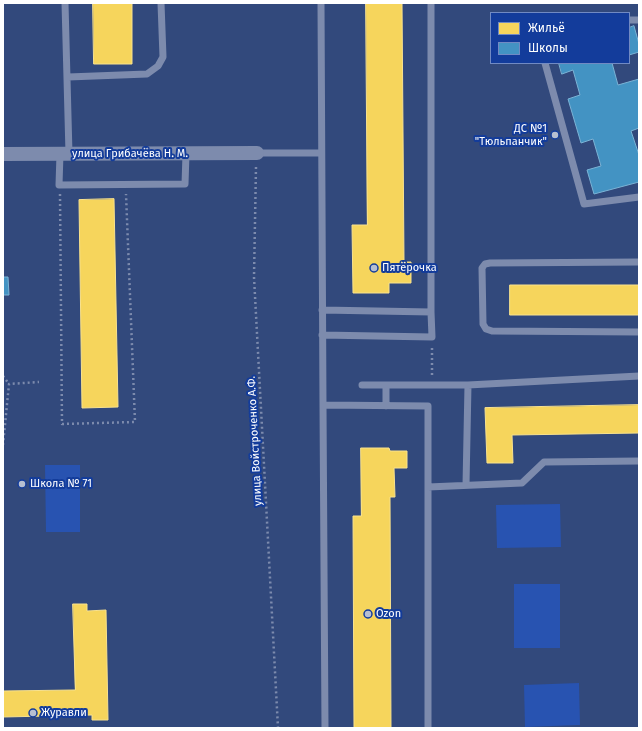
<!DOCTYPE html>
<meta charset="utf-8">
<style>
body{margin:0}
#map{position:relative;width:642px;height:731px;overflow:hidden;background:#32497c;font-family:"Fira Sans",sans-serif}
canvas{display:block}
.frame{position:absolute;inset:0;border:4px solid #fff;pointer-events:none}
.legend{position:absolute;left:490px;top:12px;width:140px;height:52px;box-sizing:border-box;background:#133c9b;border:1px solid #718ac3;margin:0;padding:5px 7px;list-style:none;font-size:12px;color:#fff}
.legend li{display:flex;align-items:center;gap:8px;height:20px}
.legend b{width:20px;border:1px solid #718ac3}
</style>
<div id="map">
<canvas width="642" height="731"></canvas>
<div class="frame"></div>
<ul class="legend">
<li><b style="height:11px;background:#f6d55c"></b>Жильё</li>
<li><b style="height:11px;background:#4393c3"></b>Школы</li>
</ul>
</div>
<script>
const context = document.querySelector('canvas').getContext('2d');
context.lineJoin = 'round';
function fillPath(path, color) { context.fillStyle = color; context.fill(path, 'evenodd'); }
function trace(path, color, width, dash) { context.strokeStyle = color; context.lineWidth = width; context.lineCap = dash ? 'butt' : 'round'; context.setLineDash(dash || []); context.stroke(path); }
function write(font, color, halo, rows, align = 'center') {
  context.font = font + ' "Fira Sans",sans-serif'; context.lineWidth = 4; context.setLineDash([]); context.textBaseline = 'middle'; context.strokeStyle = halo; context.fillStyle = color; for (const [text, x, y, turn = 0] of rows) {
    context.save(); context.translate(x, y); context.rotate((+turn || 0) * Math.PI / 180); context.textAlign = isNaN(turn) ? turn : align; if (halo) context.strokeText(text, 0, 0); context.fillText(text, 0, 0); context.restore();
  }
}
fillPath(new Path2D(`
 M45 465H80V532H46Z
 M560 504 561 547 497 548 496 505Z
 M514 584H560V648H514Z
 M579 683 580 725 525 727 524 685Z`), '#2853b1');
const homes = new Path2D(`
 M93 3H132V64H94Z
 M366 3H402L404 262H411V283H389V293H353L352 225H367Z
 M114 199 118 407 82 408 79 200Z
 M510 285H639V315H510Z
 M639 405V433L512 435 513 463H487L485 408Z
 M361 448H389L390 451H407V468H394L395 497H390L391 728H354L353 516H361Z
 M73 604H87V611L106 610 108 720H92V715L3 717V691L75 690Z`);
fillPath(homes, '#f6d55c');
trace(homes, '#f9e28d', 1);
const schools = new Path2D(`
 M634 26 639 44V52L629 55V28Z
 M559 63H612L618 85 639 79V128L631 131 639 155V182L594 194 587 170 601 166 593 139 581 143 568 99 580 95 573 70 562 74Z
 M3 277H8L9 295H3Z`);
fillPath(schools, '#4393c3');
trace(schools, '#7bb3d5', 1);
trace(new Path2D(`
 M256 167 254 277 278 728
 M60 194 62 424 135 422 126 194
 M432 375V348
 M3 376 9 384
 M3 445 9 384 39 382`), '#7d8bad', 2.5, [2, 3]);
trace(new Path2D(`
 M65 3 69 154
 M321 3 323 405
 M629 20H639
 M545 63 584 204 639 197
 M68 77 147 74 158 66 163 57 161 3
 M257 153H321
 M60 154 59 185 185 184 186 154
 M639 262 490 263 485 264 482 268 483 324 486 329 492 331 639 332
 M322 310 431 312V3
 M322 335 432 337 431 312
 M362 385H468L466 485
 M386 385V406
 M468 385 639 376
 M428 487 522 483 544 462 639 461
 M325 728 323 405 428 406V728`), '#7d8bad', 7);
trace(new Path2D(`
 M3 154 257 153`), '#7d8bad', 14);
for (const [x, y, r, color] of [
 [555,135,4,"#b7bfd1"],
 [374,268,4,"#b7bfd1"],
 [22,484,4,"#b7bfd1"],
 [368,614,4,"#b7bfd1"],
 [33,713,4,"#b7bfd1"]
]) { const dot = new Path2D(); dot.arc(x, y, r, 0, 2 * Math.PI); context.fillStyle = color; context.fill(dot); trace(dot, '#133c9b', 1.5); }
write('11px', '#fff', '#133c9b', [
 ["ДС №1",547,129,"right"],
 ["\"Тюльпанчик\"",547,142,"right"],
 ["Пятёрочка",382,268],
 ["Школа № 71",30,484],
 ["Ozon",376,614],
 ["Журавли",41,713]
], 'left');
write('11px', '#fff', '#133c9b', [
 ["улица Грибачёва Н. М.",130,154],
 ["улица Войстроченко А.Ф.",255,441,-93]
]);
</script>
